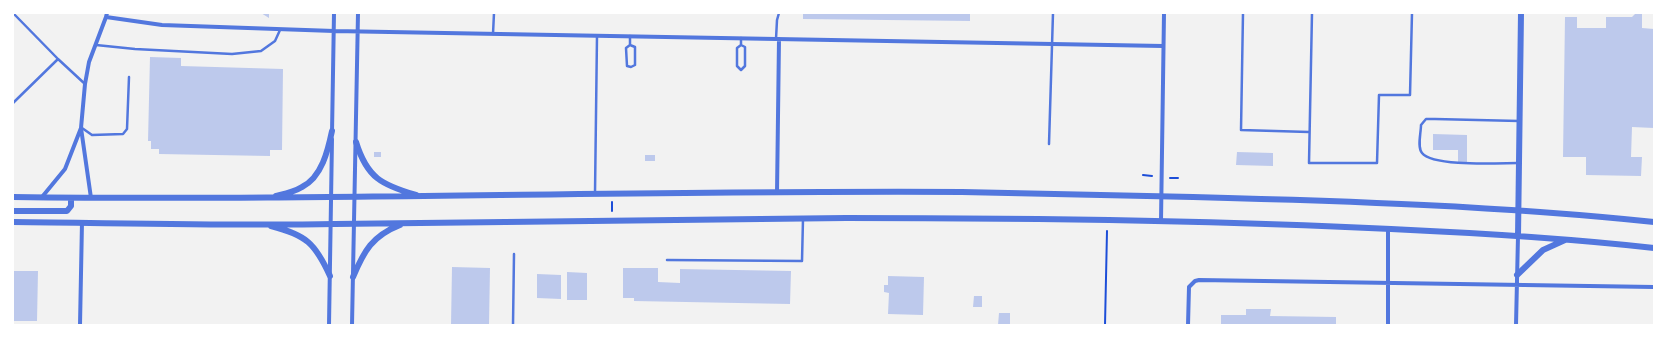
<!DOCTYPE html>
<style>
body{margin:0}
#map{position:relative;width:1667px;height:338px;overflow:hidden;background:#f2f2f2;font-family:Commissioner,sans-serif}
canvas{display:block}
.frame{position:absolute;inset:0;border:14px solid #fff;pointer-events:none}
</style>
<div id="map">
<canvas width="1667" height="338"></canvas>
<div class="frame"></div>
</div>
<script>
const context = document.querySelector('canvas').getContext('2d');
context.lineJoin = 'round';
function fillPath(path, color) { context.fillStyle = color; context.fill(path, 'evenodd'); }
function trace(path, color, width, dash) { context.strokeStyle = color; context.lineWidth = width; context.lineCap = dash ? 'butt' : 'round'; context.setLineDash(dash || []); context.stroke(path); }
fillPath(new Path2D(`
 M261 13H269V18Z
 M803 13H970V21L803 19Z
 M1636 13H1642V28L1654 29V128L1632 127 1631 157H1642L1641 176 1586 175V157H1563L1565 17H1577V28H1606V17H1632Z
 M150 57 181 58V66L283 69 282 150H270V156L159 154V149H151V141H148Z
 M1433 134 1467 135V163H1458V150H1433Z
 M374 152H381V157H374Z
 M1237 152 1273 153V166L1236 165Z
 M645 155H655V161H645Z
 M452 267 490 268 489 325H451Z
 M623 268H658V282L680 283V269L791 271 790 304 634 301V298H623Z
 M13 271H38L37 321H13Z
 M567 272 587 273V300H567Z
 M537 274 561 275V299L537 298Z
 M888 276 924 277 923 315 888 314 889 293 884 292V285H888Z
 M974 296H982V307H973Z
 M1246 309H1271L1270 316 1336 317V325H1221V315H1246Z
 M999 313H1010V325H998Z`), '#bdc9ec');
trace(new Path2D(`
 M1143 175 1152 176
 M1170 178H1178
 M612 202V211
 M1105 325 1107 231`), '#1d4ed8', 2);
trace(new Path2D(`
 M13 13 58 59
 M1243 13 1241 130 1309 132
 M1312 13 1309 163H1377L1379 95H1410L1412 13
 M493 34 494 13
 M741 38V45L737 48V66L741 70 745 66V47L741 45
 M776 39 777 20 779 13
 M96 45 135 49 232 54 261 51 275 41 280 30
 M630 45 635 47V65L631 67 627 66 626 48Z
 M630 45V36
 M13 103 58 59 85 84
 M82 128 92 135 123 134 127 129 129 77
 M1049 144 1053 13
 M1518 163C1499 163 1433 167 1422 153 1417 147 1421 133 1421 125L1426 119H1435L1519 121
 M595 193 597 36
 M667 260 802 261 803 219
 M513 325 514 254`), '#5277de', 2.5);
trace(new Path2D(`
 M107 13 106 17 162 25 334 31 1163 46
 M332 133 334 13
 M777 193 779 39
 M42 197 65 169 81 128
 M91 198 81 128 85 84 89 62 106 17
 M1161 221 1164 13
 M1388 229V325
 M80 325 82 222
 M329 325 332 139
 M352 325 358 13
 M1188 325 1189 287 1195 281 1199 280 1654 287
 M1516 325 1518 236`), '#5277de', 4);
trace(new Path2D(`
 M356 142C367 178 382 185 416 195
 M276 196C284 194 294 192 302 187 322 177 328 150 332 131
 M13 197C329 201 646 190 962 192 1039 193 1116 195 1193 197 1347 201 1501 206 1654 222
 M13 211H67L71 206V198
 M13 222C120 223 228 226 335 224 505 223 676 219 846 218 1028 218 1209 220 1391 229 1479 233 1566 238 1654 248
 M271 226C306 235 315 243 330 276
 M1518 236 1521 13
 M1517 275 1543 250 1565 240
 M353 277C364 251 372 236 400 225`), '#5277de', 6);
</script>
